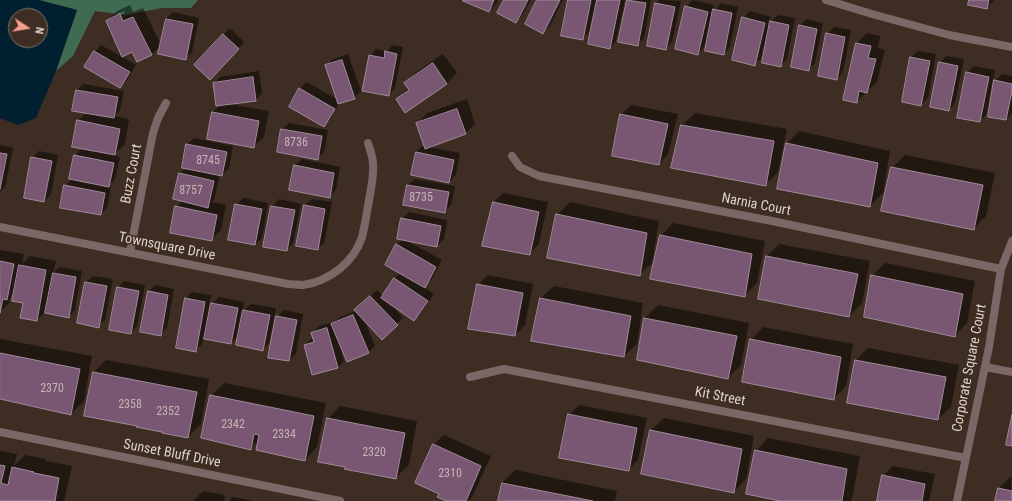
<!DOCTYPE html>
<style>
body{margin:0}
#map{position:relative;width:1012px;height:501px;overflow:hidden;background:#3e2d22;font-family:"Roboto Condensed",sans-serif}
canvas{display:block}
.north{position:absolute;left:8px;top:8px;width:40px;height:40px;box-sizing:border-box;background:#3e2d22;border:1px solid #7e6f66;border-radius:50%;rotate:102deg;font-size:11px;font-weight:700;line-height:16px;text-align:center;color:#ded3cc}
.north::after{content:'';display:block;margin:auto;width:14px;height:18px;background:#f59d8e;clip-path:polygon(50% 0,100% 100%,50% 72%,0 100%)}
</style>
<div id="map">
<canvas width="1012" height="501"></canvas>
<div class="north">N</div>
</div>
<script>
const context = document.querySelector('canvas').getContext('2d');
context.lineJoin = 'round';
function fillPath(path, color) { context.fillStyle = color; context.fill(path, 'evenodd'); }
function trace(path, color, width, dash) { context.strokeStyle = color; context.lineWidth = width; context.lineCap = dash ? 'butt' : 'round'; context.setLineDash(dash || []); context.stroke(path); }
function write(font, color, halo, rows, align = 'center') {
  context.font = font + ' "Roboto Condensed",sans-serif'; context.lineWidth = 3; context.setLineDash([]); context.textBaseline = 'middle'; context.strokeStyle = halo; context.fillStyle = color; for (const [text, x, y, turn = 0] of rows) {
    context.save(); context.translate(x, y); context.rotate((+turn || 0) * Math.PI / 180); context.textAlign = isNaN(turn) ? turn : align; if (halo) context.strokeText(text, 0, 0); context.fillText(text, 0, 0); context.restore();
  }
}
fillPath(new Path2D(`
 M39 0H198L191 8H162L125 15 95 11 73 56 56 71 77 10Z`), '#406b53');
fillPath(new Path2D(`
 M0 0H39L77 10 56 71 36 118 18 125 0 118ZM16 16H40V40H16Z`), '#002030');
fillPath(new Path2D(`
 M465 0H498L496 4 489 11Z
 M506 0H531L522 15 516 22Z
 M538 0H563L550 26 543 32Z
 M569 0H596L589 32 583 39Z
 M598 0H625L616 41 610 48Z
 M628 0H651L644 38 637 45Z
 M659 0 681 1 672 42 666 48 656 3Z
 M693 0 714 5 713 11 721 3 738 7 730 47 724 54 710 33H708L704 47 698 54 686 7Z
 M970 0H994L987 8Z
 M130 5 133 12 143 8 161 45 151 55 133 51 107 21 117 11ZM124 11 125 13 117 17V14Z
 M750 11 771 17 769 23 778 15 795 18 787 59 780 66 769 32H767L761 58 754 65 743 18Z
 M173 12 199 18 192 52 185 59 160 54 166 19Z
 M806 19 823 23 815 63 809 69 800 26Z
 M834 27 851 30 843 72 837 79 827 34Z
 M230 28 244 42 216 72 223 35Z
 M867 33 880 36 878 48 885 50 877 82 856 102 857 43Z
 M101 45 136 65 127 80 120 87 95 52Z
 M393 45 403 47 395 88 389 95 370 56 376 49 387 51Z
 M918 51 936 54 928 98 921 105 911 57Z
 M348 54 361 91 354 98 340 102 330 119 324 126 290 106 300 88 307 82 338 100 327 65 333 59Z
 M443 54 457 73 447 83 406 112 397 99 408 88 405 83 415 73Z
 M946 56 964 59 955 103 949 110 940 63Z
 M974 66 995 70 986 115 979 121 967 73Z
 M259 71 262 93 256 100 229 104 269 111 264 137 254 146 213 112 221 104 214 84 220 77Z
 M1002 74 1012 76V113L1006 119 995 81Z
 M83 84 124 91 120 110 114 116 129 119 125 144 113 155 120 157 115 179 108 186H111L107 208 101 214 65 186 73 178 75 156 82 148 78 121 87 112 77 90Z
 M467 99 475 124 466 133 428 147 460 153 456 175 449 182 416 152 423 146H426L418 123 427 113Z
 M631 105 678 114 668 154 659 164 621 115Z
 M695 113 787 129 778 172 765 185 682 125Z
 M289 123 328 130 324 152 317 159 282 129Z
 M799 131 890 151 883 193 870 206 787 143Z
 M194 138 233 146 229 168 222 175 220 174 214 200 212 202 226 205 221 230 211 240 176 207 182 201 180 173 186 167 187 145Z
 M0 145 13 148 5 187 0 192Z
 M39 151 58 155 51 195 44 201 32 158Z
 M905 155 995 173 986 216 973 229 892 168Z
 M302 159 340 167 336 190 329 197 295 165Z
 M415 179 455 186 451 205 444 212 408 185Z
 M503 193 548 202 539 244 529 254 493 203Z
 M243 198 268 203 262 238 255 244 236 205Z
 M279 199 301 204 293 243 287 250 265 246 272 206Z
 M312 199 332 202 324 243 317 249 305 205Z
 M570 202 659 221 652 263 639 275 557 215Z
 M409 212 447 220 444 239 437 246 407 241 442 260 431 280 424 287 434 294 421 313 414 320 392 305 403 318 382 338 364 319 375 346 368 352 341 349 344 361 338 367 305 346 311 339 314 338 312 333 319 326 334 322V323L339 318 355 311 377 290 383 296 395 278 401 272 397 245 403 239 402 219Z
 M673 223 765 241 757 283 744 296 661 236Z
 M779 244 870 261 862 303 849 316 766 257Z
 M0 250 24 254 22 264 30 256 56 261 53 273 60 267 82 271 75 310 69 317 47 310 37 320 24 302 15 291 11 296 9 303 0 312Z
 M885 263 975 281 967 323 954 336 872 276Z
 M488 275 533 284 525 325 515 335 478 285Z
 M93 276 113 279 105 320 98 326 86 282Z
 M124 281 145 285 137 326 131 333 118 288Z
 M155 285 174 289 167 328 160 334 149 292Z
 M554 286 643 303 637 344 624 356 541 298Z
 M192 292 211 295 207 320H209L212 304 219 297 244 302 243 311 251 304 276 308 269 343 262 350 239 335 231 343 204 338 202 344 196 350 186 298Z
 M658 305 749 323 741 365 728 378 638 359 645 318Z
 M284 310 303 314 296 354 289 360 277 317Z
 M763 327 853 344 846 386 834 398 751 340Z
 M0 339 92 356 84 401 71 414 0 399Z
 M868 348 959 365 951 407 938 419 855 361Z
 M106 360 209 379 201 424 188 437 93 373Z
 M224 383 326 403 317 447 305 460 259 440 250 449 211 396Z
 M579 405 647 418 638 460 628 470 569 415Z
 M340 406 417 421 409 465 396 477 328 419Z
 M664 418 754 436 746 479 734 492 651 430Z
 M444 435 491 456 472 497 468 501H448L434 444Z
 M768 438 860 456 852 499 850 501H785L756 451Z
 M0 451 17 454 14 466 25 455 46 459V461L72 466 64 501H0Z
 M893 466 935 474 929 501H878L883 476Z
 M515 470 617 491 615 501H499L502 483Z
 M1011 476 1012 501H996L999 488Z
 M203 491 225 495 224 501H193Z
 M233 497 254 501H229Z`), '#0007');
const building = new Path2D(`
 M463 0H494L489 12 463 1Z
 M504 0H528L516 23 497 13Z
 M537 0H560L543 34 525 24Z
 M568 0H591L583 40 561 36Z
 M597 0H620L610 49 588 44Z
 M627 0 646 3 638 46 618 42Z
 M969 0H989L987 9 968 5Z
 M655 3 675 7 666 50 647 46Z
 M685 6 708 12 698 55 675 49Z
 M713 9 732 13 724 55 705 51Z
 M120 14 123 21 133 17 152 55 137 62 132 52 122 57 106 21Z
 M742 17 765 23 755 66 732 60Z
 M166 19 193 24 186 60 158 54Z
 M770 21 789 25 781 67 762 63Z
 M799 25 817 29 809 71 791 67Z
 M826 33 845 37 837 80 818 76Z
 M223 34 239 49 210 80 194 65Z
 M856 43 871 46 868 58 876 59 867 93 859 91 857 103 843 100Z
 M94 51 130 72 120 88 84 67Z
 M385 51 397 54 389 96 362 91 369 55 384 58Z
 M910 57 930 61 921 106 902 102Z
 M342 60 355 99 338 104 325 65Z
 M939 62 958 66 949 111 930 107Z
 M433 63 447 84 405 113 396 99 409 90 404 83Z
 M966 72 989 77 980 122 957 118Z
 M253 77 256 101 216 106 213 83Z
 M994 80 1012 84V91L1006 120 988 117Z
 M299 88 335 109 324 127 289 107Z
 M76 90 118 97 114 118 72 111Z
 M457 109 466 134 425 149 416 123Z
 M212 112 259 121 254 148 207 139Z
 M620 114 668 124 659 165 612 156Z
 M77 120 120 129 115 155 72 147Z
 M681 125 774 141 766 186 671 168Z
 M281 129 322 136 318 160 277 152Z
 M786 143 878 163 870 207 777 189Z
 M186 144 227 152 222 176 182 168Z
 M416 152 454 160 449 183 411 175Z
 M0 153 7 154 0 189Z
 M74 155 114 163 109 187 69 179Z
 M31 157 52 161 44 202 24 198Z
 M294 165 334 173 330 198 289 190Z
 M891 167 983 185 974 230 881 211Z
 M179 173 214 181 208 208 173 199Z
 M64 185 105 193 101 215 60 208Z
 M407 185 449 192 445 213 403 205Z
 M493 202 539 212 530 255 482 246Z
 M235 204 262 209 255 245 228 240Z
 M304 205 325 209 318 250 296 246Z
 M175 206 217 215 212 241 170 233Z
 M271 206 295 210 287 251 263 247Z
 M556 214 647 233 640 276 547 258Z
 M401 218 441 226 437 247 397 239Z
 M660 235 752 254 745 297 650 279Z
 M396 244 436 267 425 288 385 265Z
 M766 256 858 274 849 317 758 299Z
 M0 261 14 264 7 300 3 299 0 313Z
 M19 265 46 270 37 321 20 318 23 303 12 301Z
 M53 273 76 277 69 318 45 313Z
 M871 275 963 294 955 337 864 317Z
 M394 278 428 301 414 321 381 298Z
 M85 282 107 286 99 328 77 323Z
 M477 284 523 293 515 336 468 329Z
 M117 287 139 291 131 334 109 330Z
 M148 291 168 295 161 336 140 332Z
 M370 296 398 325 382 340 354 310Z
 M185 298 205 302 196 352 176 348Z
 M540 298 631 316 624 357 531 341Z
 M211 303 238 308 231 344 204 339Z
 M243 310 270 315 263 351 236 345Z
 M353 315 369 353 347 362 331 324Z
 M276 316 297 320 289 361 268 358Z
 M644 318 737 336 728 379 637 360Z
 M327 328 338 368 312 375 304 345 314 342 311 333Z
 M750 339 841 357 834 400 742 382Z
 M0 353 80 369 71 415 0 399Z
 M855 360 946 377 938 420 847 403Z
 M93 372 197 392 188 438 162 433V432L136 427 137 426 84 416Z
 M210 395 314 416 305 461 256 450 259 435 254 434 251 450 201 438Z
 M568 414 637 428 629 471 559 458Z
 M1012 415V446L1006 445Z
 M327 418 405 433 396 479 344 469 345 467 318 462Z
 M650 430 742 449 734 493 641 474Z
 M433 444 481 466 466 501H446L437 497 439 494 415 483Z
 M755 450 847 469 842 501H780L746 494Z
 M0 465 5 466 1 483 8 485 12 467 34 472V473L59 478 55 501H0Z
 M882 475 925 484 922 501H877Z
 M502 483 593 501H498Z
 M998 488 1012 491V501H995Z`);
fillPath(building, '#795671');
trace(building, '#9f8b9a', 1);
trace(new Path2D(`
 M826 0 872 14 949 35 1012 47
 M512 156 520 167 539 176 772 221 1001 269
 M0 227 288 284C293 284 298 285 303 285 330 281 354 262 362 237 365 225 367 212 369 200 371 189 374 176 373 164 373 157 370 150 368 143
 M130 252 153 133 158 118 166 103
 M985 367 1012 372
 M470 377 504 369 966 458
 M0 432 340 501
 M957 501 989 347 1001 269 1012 241`), '#7d6766', 8);
write('12px', '#c5b4b5', null, [
 ["8736",296,143],
 ["8745",208,161],
 ["8757",191,191],
 ["8735",421,198],
 ["2370",52,389],
 ["2358",130,405],
 ["2352",168,412],
 ["2342",233,425],
 ["2334",284,435],
 ["2320",374,453],
 ["2310",450,474]
]);
write('14px', '#ded3cc', '#3e2d22', [
 ["Buzz Court",132,174,-79],
 ["Narnia Court",756,205,11],
 ["Townsquare Drive",167,247,11],
 ["Corporate Square Court",970,368,-79],
 ["Kit Street",720,397,11],
 ["Sunset Bluff Drive",172,454,11]
]);
</script>
